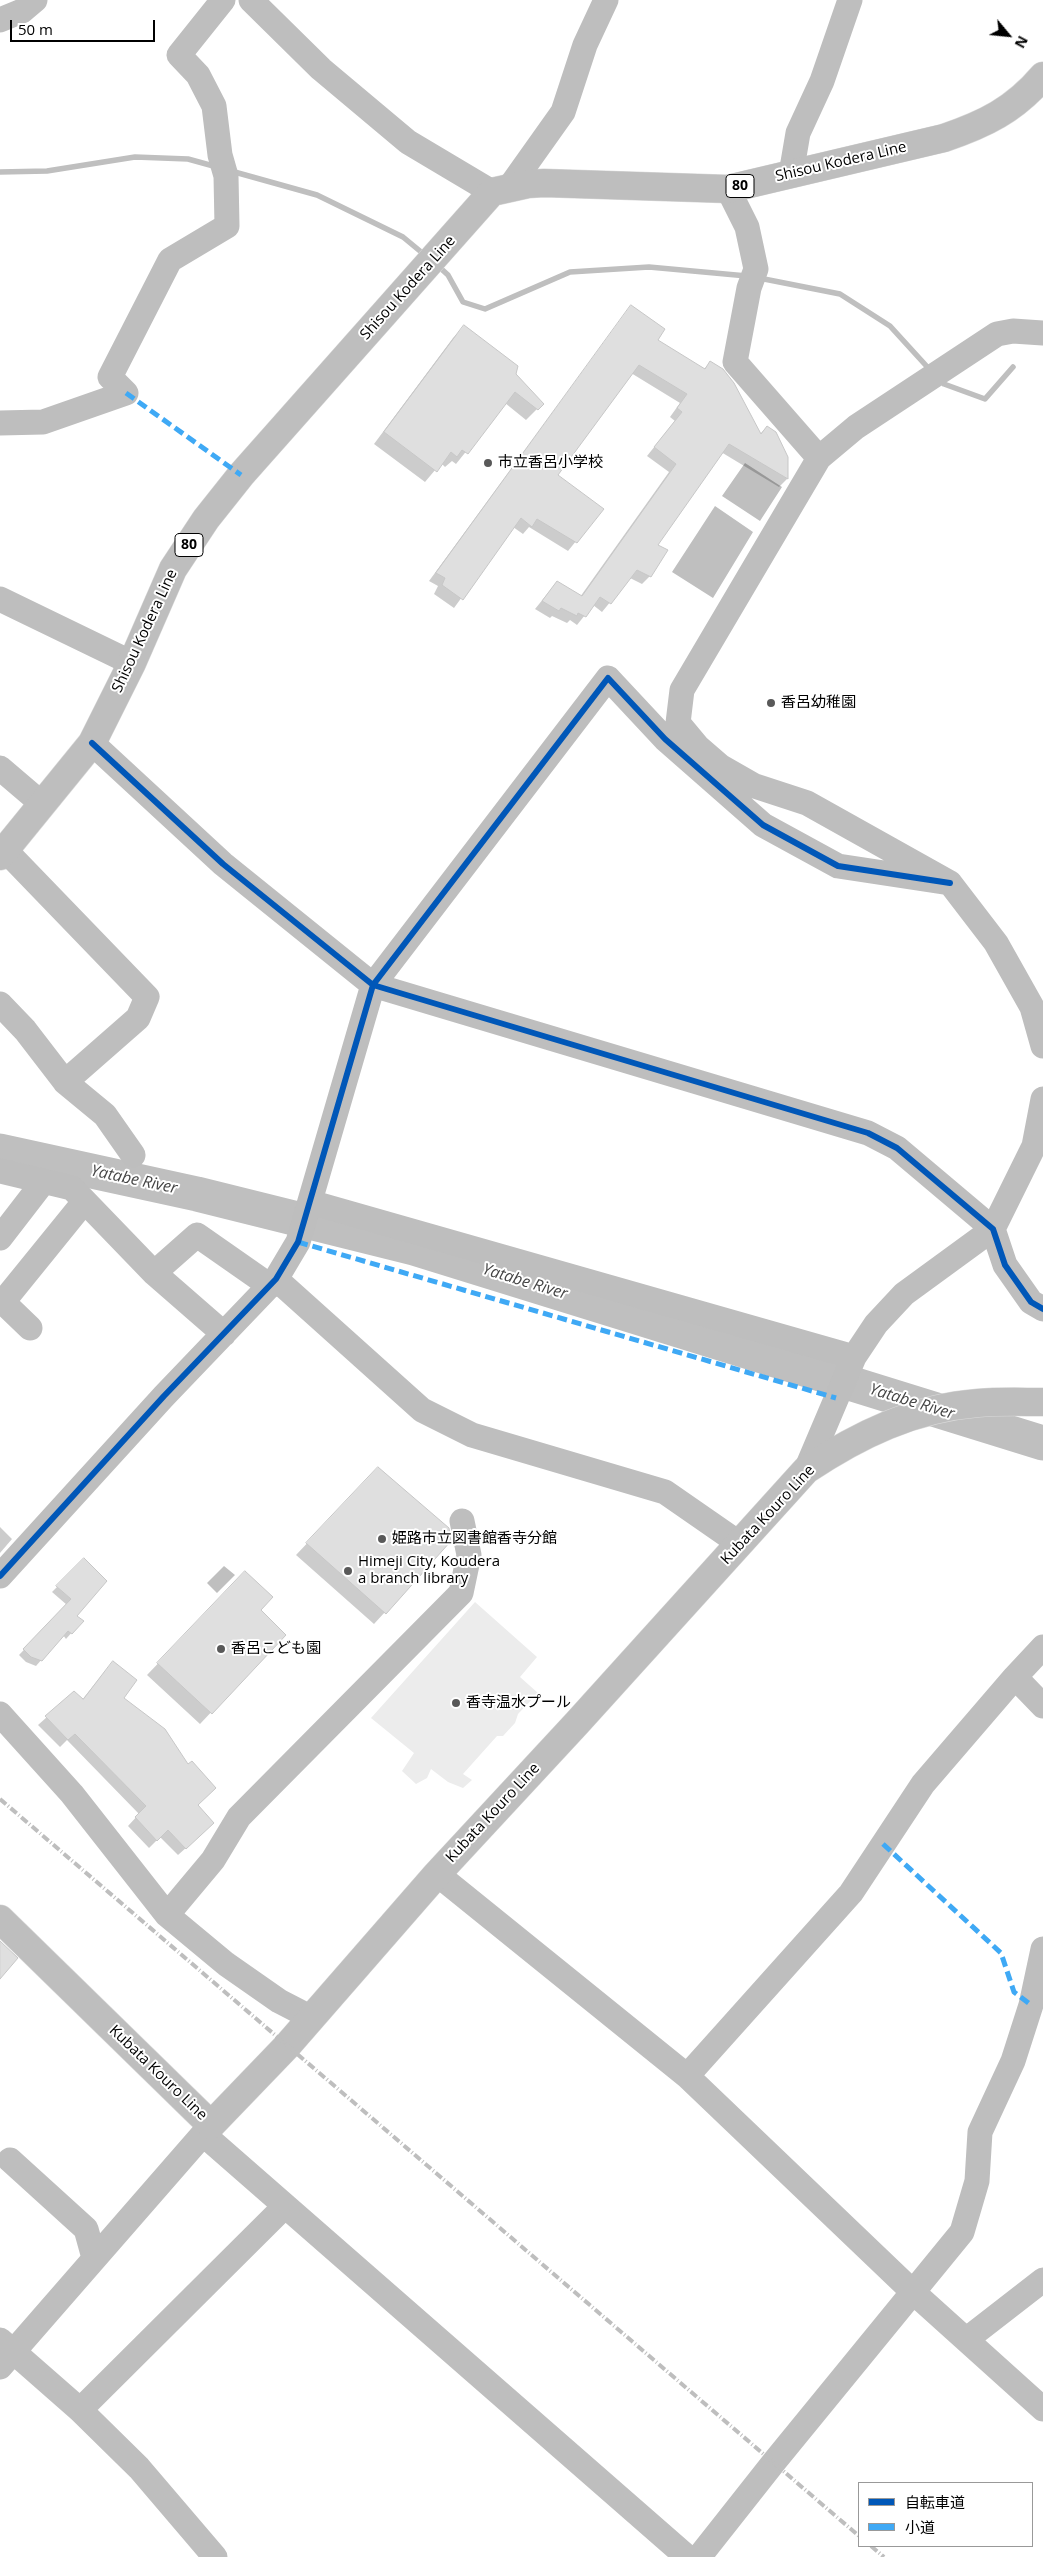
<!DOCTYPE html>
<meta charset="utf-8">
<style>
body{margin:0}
#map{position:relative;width:1043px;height:2557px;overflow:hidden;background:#fff;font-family:"Open Sans","Noto Sans JP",sans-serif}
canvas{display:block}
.legend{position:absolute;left:858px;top:2482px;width:175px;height:65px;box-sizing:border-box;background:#fff;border:1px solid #999;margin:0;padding:6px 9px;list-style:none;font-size:15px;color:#000}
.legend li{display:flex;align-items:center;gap:10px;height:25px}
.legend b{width:25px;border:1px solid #999}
.north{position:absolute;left:983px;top:10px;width:50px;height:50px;-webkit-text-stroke:4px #fff;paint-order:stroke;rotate:118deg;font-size:14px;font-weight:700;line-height:20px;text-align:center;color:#000}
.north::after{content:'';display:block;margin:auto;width:18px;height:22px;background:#000;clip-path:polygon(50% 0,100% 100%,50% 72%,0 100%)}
.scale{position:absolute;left:10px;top:20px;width:145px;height:22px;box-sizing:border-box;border:2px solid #000;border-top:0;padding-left:6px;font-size:15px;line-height:18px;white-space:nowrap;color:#000;-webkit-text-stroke:4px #fff;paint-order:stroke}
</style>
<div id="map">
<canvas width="1043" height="2557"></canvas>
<ul class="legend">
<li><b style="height:6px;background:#0057b8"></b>自転車道</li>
<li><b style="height:6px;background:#3fa9f5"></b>小道</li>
</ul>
<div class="north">N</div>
<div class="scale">50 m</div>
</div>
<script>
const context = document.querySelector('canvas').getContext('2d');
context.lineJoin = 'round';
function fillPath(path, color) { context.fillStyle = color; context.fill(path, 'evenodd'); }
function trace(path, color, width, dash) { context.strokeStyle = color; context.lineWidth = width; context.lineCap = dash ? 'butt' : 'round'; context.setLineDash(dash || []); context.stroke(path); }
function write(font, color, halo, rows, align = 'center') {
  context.font = font + ' "Open Sans","Noto Sans JP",sans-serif'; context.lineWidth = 4; context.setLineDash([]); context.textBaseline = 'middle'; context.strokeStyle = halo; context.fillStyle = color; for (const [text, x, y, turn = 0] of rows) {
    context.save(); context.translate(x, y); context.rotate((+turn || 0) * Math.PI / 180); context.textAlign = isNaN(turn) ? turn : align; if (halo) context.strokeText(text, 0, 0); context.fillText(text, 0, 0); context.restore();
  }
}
fillPath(new Path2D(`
 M475 1602 537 1657 520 1677 538 1693 518 1714 515 1723 503 1736H497L463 1774 472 1780 463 1788 448 1782 431 1769 427 1778 416 1784 402 1771 414 1753 371 1718Z`), '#ececec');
fillPath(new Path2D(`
 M745 463 782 487 760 521 722 496Z
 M715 506 753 532 713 598 672 572Z
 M224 1566 235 1575 217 1593 207 1583Z`), '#bfbfbf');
fillPath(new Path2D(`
 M631 306 656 341 703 370 710 363 760 434 767 427 787 457V479L779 487 721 452 656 546 650 576 642 584 630 578 602 612 593 605 577 625 570 620 567 623 552 616 550 618 535 609 557 582 580 597 669 472 647 456 675 421 670 417 680 403 631 373 556 475 602 509 568 551 529 527 523 534 513 527 454 608 434 594 438 586 429 581Z
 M464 327 515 374 542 404 526 420 505 403 456 464 452 461 445 467 441 463 425 482 374 444 453 338Z
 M367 1480 450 1541 374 1624 296 1555Z
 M0 1527 12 1539 0 1553Z
 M84 1560 75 1616 82 1621 66 1639 63 1635 36 1666 26 1662 19 1655 67 1605 52 1592Z
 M234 1584 284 1635 200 1724 147 1675Z
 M106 1670 122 1699 197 1805 205 1831 178 1855 160 1837 149 1848 128 1826 139 1814 67 1740 60 1747 38 1725 74 1693 82 1700Z`), '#0003');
trace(new Path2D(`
 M231 171 317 195 403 237 426 256
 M0 172 47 171 135 157 188 159 217 167
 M437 265 448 275 463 302 485 309 570 272 649 267 747 276
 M759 278 840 294 890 326 931 371
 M939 379 944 384 985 399 1013 367`), '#bfbfbf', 5.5);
trace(new Path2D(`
 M0 1151 197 1194 414 1248 1043 1443`), '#bfbfbf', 35);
const building = new Path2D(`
 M631 305 665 329 658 340 705 369 710 361 723 369 734 383 761 434 767 426 776 432 788 457V479L729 444 658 545 668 550 651 577 637 570 611 604 600 597 586 617 578 613 577 616 561 608 559 611 542 601 557 581 582 596 676 464 654 447 682 412 677 408 687 394 639 365 558 475 604 509 577 543 537 519 532 527 521 518 463 600 442 585 445 578 436 573Z
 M464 325 518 366 516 374 544 404 538 410 515 392 468 454 462 450 457 457 451 452 437 472 384 432Z
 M378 1467 449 1528 451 1541 386 1614 306 1543Z
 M84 1558 107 1581 77 1616 84 1621 72 1634 68 1631 42 1661 31 1657 23 1649 71 1599 56 1586Z
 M245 1571 273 1597 261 1610 286 1635 212 1714 157 1663Z
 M113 1661 137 1680 124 1698 165 1729 188 1764 192 1761 216 1788 198 1805 214 1823 186 1849 168 1830 157 1841 135 1817 146 1806 75 1734 68 1740 45 1716 74 1691 83 1699Z
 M0 1941 18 1958 0 1979Z`);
fillPath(building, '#dfdfdf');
trace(building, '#c7c7c7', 1);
const major = new Path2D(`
 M0 856 92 743 132 663 173 569 206 519 241 475 492 192 528 184 544 183 728 189 944 138C985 124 1014 110 1043 76
 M0 1919 211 2125 287 2046 437 1874 577 1723 806 1470C858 1435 914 1408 978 1403 999 1401 1022 1402 1043 1402`);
trace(major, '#dbdbdb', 29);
trace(new Path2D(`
 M251 0 321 69 408 142 492 192
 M0 20 22 11 35 0
 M791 174 798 133 822 81 850 0
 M509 188 563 112 585 45 606 0
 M728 189 747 227 756 269 749 288 735 362 819 458
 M1043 333 1013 331 997 334 856 427 819 458 682 690 678 723 698 747 720 766 755 786 807 803 950 883 996 943 1032 1007 1043 1046
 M0 423 43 422 126 393 110 377 170 260 227 226 226 176 220 155 214 106 198 75 179 55 223 0
 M0 599 132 663
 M92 743 223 864 373 985 868 1133 897 1148 993 1229 1005 1265 1031 1302 1043 1309
 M0 768 41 803
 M0 1004 25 1030 65 1082 138 1018 147 997 5 850
 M65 1082 105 1115 133 1155
 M0 1171 72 1188 154 1273 224 1334
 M310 1202 854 1357
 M0 1238 44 1181
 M154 1273 197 1235 270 1286
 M276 1279 422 1410 472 1435 665 1492 740 1544
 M0 1300 3 1302 84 1202
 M3 1302 30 1328
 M806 1470 854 1357 876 1324 904 1294 993 1229 1034 1146 1043 1099
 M0 1576 164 1396 276 1279 298 1242 373 985 608 678 665 739 763 825 838 866 950 883
 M1015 1677 1043 1706
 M0 1714 72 1794 167 1915 226 1964 279 2001 310 2017
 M437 1874 687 2076 913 2292 1043 2409
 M167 1915 213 1860 239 1817 461 1593 469 1555 462 1521
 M687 2076 851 1893 923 1784 1015 1677 1043 1647
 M203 2134 687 2557
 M10 2160 86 2229 94 2258
 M967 2339 1043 2280
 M0 2340 80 2410 139 2468 215 2557
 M0 2367 211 2125
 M80 2410 285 2206
 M699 2557 774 2462 962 2232 977 2181 980 2132 1013 2061 1031 2005 1043 1949`), '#bebebe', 25);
trace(major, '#bebebe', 28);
trace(new Path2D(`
 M0 1799 859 2536
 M871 2546 884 2557`), '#bebebe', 4, [8, 2.5, 1, 2.5]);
trace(new Path2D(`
 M126 393 241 475
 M298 1242 836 1398
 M883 1844 1001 1953 1014 1992 1031 2005`), '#3fa9f5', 5, [10, 5]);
trace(new Path2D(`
 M92 743 223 864 373 985 868 1133 897 1148 993 1229 1005 1265 1031 1302 1043 1309
 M0 1576 164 1396 276 1279 298 1242 373 985 608 678 665 739 763 825 838 866 950 883`), '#0057b8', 6);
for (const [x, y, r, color] of [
 [488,463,5,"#595959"],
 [771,703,5,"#595959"],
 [382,1539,5,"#595959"],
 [348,1571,5,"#595959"],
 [221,1649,5,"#595959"],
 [456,1703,5,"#595959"]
]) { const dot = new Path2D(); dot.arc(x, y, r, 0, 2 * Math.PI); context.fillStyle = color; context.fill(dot); trace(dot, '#fff', 2); }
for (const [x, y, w] of [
 [740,186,28],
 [189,545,28]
]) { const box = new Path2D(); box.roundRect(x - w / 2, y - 11.5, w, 23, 4); context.fillStyle = '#fff'; context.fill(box); trace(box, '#000', 1); }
write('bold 14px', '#000', null, [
 ["80",740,186],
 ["80",189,545]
]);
write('15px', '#000', '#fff', [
 ["Shisou Kodera Line",841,162,-13],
 ["Shisou Kodera Line",408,288,-48],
 ["Shisou Kodera Line",145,631,-65],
 ["Kubata Kouro Line",768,1515,-47],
 ["Kubata Kouro Line",493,1813,-47],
 ["Kubata Kouro Line",158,2073,44]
]);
write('15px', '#000', '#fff', [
 ["市立香呂小学校",498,463],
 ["香呂幼稚園",781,703],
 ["姫路市立図書館香寺分館",392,1539],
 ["Himeji City, Koudera",358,1562],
 ["a branch library",358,1579],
 ["香呂こども園",231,1649],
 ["香寺温水プール",466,1703]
], 'left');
write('italic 16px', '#444', '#fff', [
 ["Yatabe River",134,1180,12],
 ["Yatabe River",525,1282,17],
 ["Yatabe River",912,1402,17]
]);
</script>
